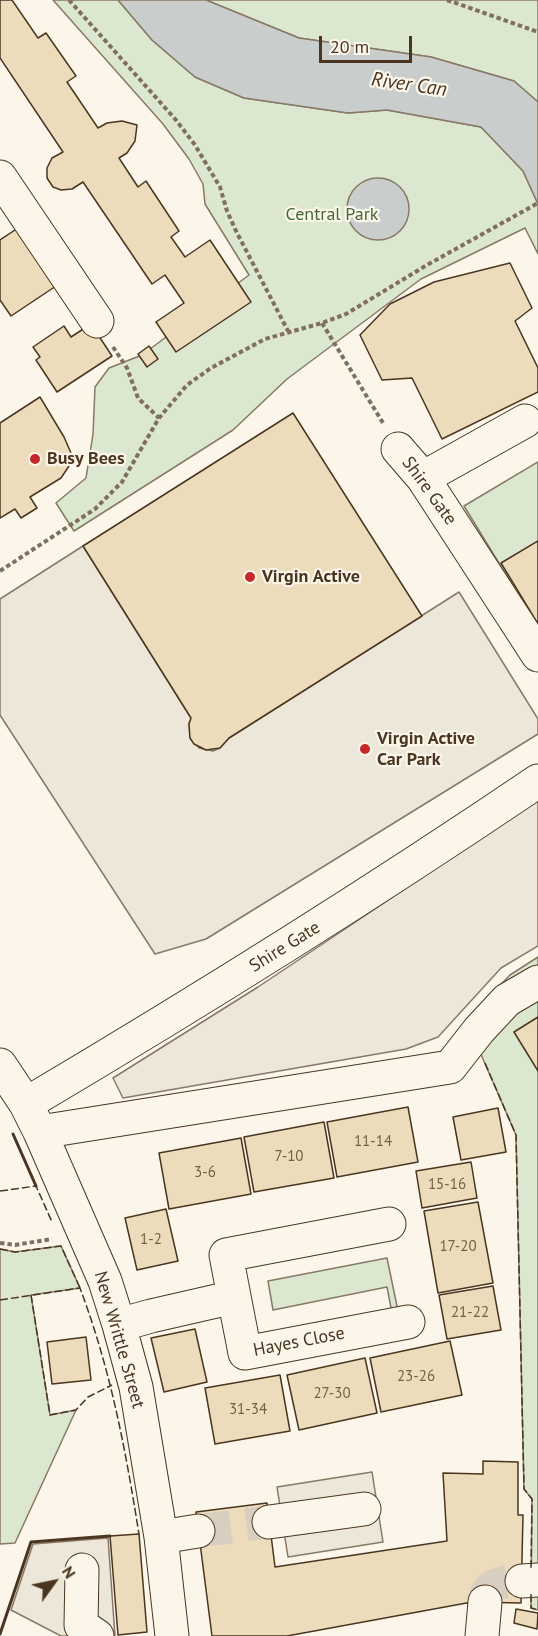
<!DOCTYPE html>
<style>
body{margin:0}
#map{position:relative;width:538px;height:1636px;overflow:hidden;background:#fbf6e9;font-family:"PT Sans",sans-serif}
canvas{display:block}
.north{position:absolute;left:24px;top:1552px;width:60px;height:60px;-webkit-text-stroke:4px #fbf6e9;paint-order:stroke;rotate:57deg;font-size:16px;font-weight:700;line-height:24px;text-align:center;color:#4a3520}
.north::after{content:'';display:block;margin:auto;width:21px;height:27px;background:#4a3520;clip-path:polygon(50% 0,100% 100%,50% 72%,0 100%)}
.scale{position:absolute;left:319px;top:36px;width:93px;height:27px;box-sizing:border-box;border:3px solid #4a3520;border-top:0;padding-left:8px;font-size:18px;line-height:21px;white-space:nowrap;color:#4a3520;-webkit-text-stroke:4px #fbf6e9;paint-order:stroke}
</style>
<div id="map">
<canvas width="538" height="1636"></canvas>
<div class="north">N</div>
<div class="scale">20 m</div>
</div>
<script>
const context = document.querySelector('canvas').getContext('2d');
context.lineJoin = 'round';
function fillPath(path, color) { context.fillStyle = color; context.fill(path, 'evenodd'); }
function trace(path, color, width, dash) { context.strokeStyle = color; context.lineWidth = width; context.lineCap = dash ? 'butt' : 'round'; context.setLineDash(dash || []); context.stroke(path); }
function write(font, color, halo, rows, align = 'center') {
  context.font = font + ' "PT Sans",sans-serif'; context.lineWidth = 4.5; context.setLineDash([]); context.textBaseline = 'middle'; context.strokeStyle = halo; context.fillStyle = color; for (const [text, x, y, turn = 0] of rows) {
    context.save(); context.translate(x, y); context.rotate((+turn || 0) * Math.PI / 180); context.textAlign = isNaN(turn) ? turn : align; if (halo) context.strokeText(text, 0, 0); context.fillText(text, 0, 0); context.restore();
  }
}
const green = new Path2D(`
 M53 0H118L152 40 195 77 244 98 348 113 387 110 481 127 523 171 538 204V254L525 228 421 279 287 379 233 430 74 531 56 503 86 478 93 434 95 387 109 368 142 355 249 275 205 204 203 184 189 159 163 124Z
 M206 0H538V102L514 81 431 57 299 38Z
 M538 462V627L464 506Z
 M538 957V1610L531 1608 532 1499 524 1489 516 1135 466 1020 510 975Z
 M61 1246 80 1288 31 1295 50 1415 76 1410 15 1543 0 1544V1249L15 1252Z
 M387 1258 398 1311 392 1313 387 1287 273 1310 268 1281Z`);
fillPath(green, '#dce7d0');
trace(green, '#887966', 1.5);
const parking = new Path2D(`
 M83 546 191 718 189 724 190 738 199 748 213 751 220 748 229 738 459 592 538 719V734L206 939 155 954 0 715V599Z
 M538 800V946L501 968 438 1037 406 1049 123 1098 113 1078 258 987Z
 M372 1472 383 1542 288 1557 277 1487Z
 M108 1538 115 1636H61L11 1610 33 1544Z`);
fillPath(parking, '#ede7d9');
trace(parking, '#887966', 1.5);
const water = new Path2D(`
 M118 0H206L299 38 431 57 514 81 538 102V204L523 171 481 127 387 110 348 113 244 98 195 77 152 40Z
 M347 209a31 31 0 1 1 62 0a31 31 0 1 1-62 0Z`);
fillPath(water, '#c9cecd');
trace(water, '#887966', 1.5);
const building = new Path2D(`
 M0 0H12L38 38 46 33 76 76 67 82 98 128 107 123 122 121 137 125 135 141 127 153 119 158 138 187 146 181 179 231 171 237 185 257 210 240 251 302 176 352 156 322 184 303 165 275 152 284 83 182 72 189 61 190 53 187 47 178V168L52 158 63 152 0 58Z
 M18 228 56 286 11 316 0 300V240Z
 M510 263 532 308 515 321 538 368V392L442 439 412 378 382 380 360 335 390 304 434 282Z
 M91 324 112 356 57 392 36 360 40 357 33 347 64 326 71 337Z
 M149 346 158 359 147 367 138 354Z
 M40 397 64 437 71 453 69 466 61 478 30 497 37 508 21 518 15 509 0 518V423Z
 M293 413 422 616 229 738 220 748 206 750 194 744 190 738 189 724 191 718 83 546Z
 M538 541V624L501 563Z
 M538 1017V1071L514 1032Z
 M408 1107 418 1162 337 1177 327 1122Z
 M498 1108 506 1152 461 1160 453 1117Z
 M324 1122 334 1178 254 1192 244 1137Z
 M241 1138 251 1194 169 1209 159 1153Z
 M471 1162 477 1198 422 1208 416 1171Z
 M478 1202 493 1283 438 1293 424 1211Z
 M166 1209 178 1261 137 1270 125 1218Z
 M493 1286 501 1330 447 1339 439 1295Z
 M195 1329 207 1382 164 1392 151 1338Z
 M86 1337 91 1380 52 1384 47 1342Z
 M450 1341 462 1395 381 1412 370 1358Z
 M365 1358 377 1413 299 1430 287 1375Z
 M280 1375 290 1431 215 1444 205 1388Z
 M483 1461 518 1462V1515H523L521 1603 472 1602 287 1636H212L196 1512 267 1503 275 1567 447 1541 443 1473 483 1474Z
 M139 1534 147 1632 118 1635 110 1536Z
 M516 1609 538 1613 537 1629 514 1623Z`);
fillPath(building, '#ecdcbc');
trace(building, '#4a3520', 1.5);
trace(new Path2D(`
 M198 1531 269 1522
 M485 1602C485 1581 505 1582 522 1581`), '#d8cfc1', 33, [33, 16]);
const minor = new Path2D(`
 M0 177 97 321
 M398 449 423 478 538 655
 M423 478 525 421
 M0 1065 26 1104 40 1132 105 1281 119 1325 136 1387 161 1537 172 1636
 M26 1104C200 1001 371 894 538 781
 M40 1132 450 1067 479 1030 507 1000 538 982
 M389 1224 226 1255 245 1353 408 1322
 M119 1325 151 1316 234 1297
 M269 1522 364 1509
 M161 1537 198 1531
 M82 1570 81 1625 97 1636
 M522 1581 538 1580
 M482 1636 485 1602`);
trace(minor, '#4a3520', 35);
trace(new Path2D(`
 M69 0 176 120 195 145 220 187 227 211 236 231 288 331
 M447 0 538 32
 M322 323 383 423
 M113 347 127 368 138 398 159 418
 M0 571 95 509 122 482 159 418 187 385 211 368 265 339 322 323 346 314 427 265 538 203
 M0 1243 15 1245 52 1239`), '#7f6f5c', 4, [4.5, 3]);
trace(minor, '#fbf6e9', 33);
trace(new Path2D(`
 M485 1063 516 1135 524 1489 532 1499 531 1570
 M0 1191 36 1186 52 1222
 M0 1249 15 1252 61 1246 80 1288
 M31 1295 50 1415 76 1410 88 1397 112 1385
 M0 1300 80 1288C111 1371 125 1447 139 1534
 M531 1594V1608L538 1610`), '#4a3520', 1.5, [8, 3]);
trace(new Path2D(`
 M13 1134 36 1186
 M0 1634 31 1542 110 1536`), '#4a3520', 3);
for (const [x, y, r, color] of [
 [35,459,6,"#c62828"],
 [250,577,6,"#c62828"],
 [365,749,6,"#c62828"]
]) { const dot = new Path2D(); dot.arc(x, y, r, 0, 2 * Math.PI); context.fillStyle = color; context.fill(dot); trace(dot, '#fbf6e9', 2); }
write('15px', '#725f47', null, [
 ["11-14",373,1142],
 ["7-10",289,1157],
 ["3-6",205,1173],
 ["15-16",447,1185],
 ["1-2",151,1240],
 ["17-20",458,1247],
 ["21-22",470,1313],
 ["23-26",416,1377],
 ["27-30",332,1394],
 ["31-34",248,1410]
]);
write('18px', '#436837', '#fbf6e9', [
 ["Central Park",332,215]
]);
write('bold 18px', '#4a3520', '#fbf6e9', [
 ["Busy Bees",47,459],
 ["Virgin Active",262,577],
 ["Virgin Active",377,739],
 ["Car Park",377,760]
], 'left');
write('18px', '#4a3520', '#fbf6e9', [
 ["Shire Gate",429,491,54],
 ["Shire Gate",285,947,-32],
 ["New Writtle Street",119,1340,74],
 ["Hayes Close",299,1342,-11]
]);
write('italic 20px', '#4a3520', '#fbf6e9', [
 ["River Can",409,85,8]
]);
</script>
